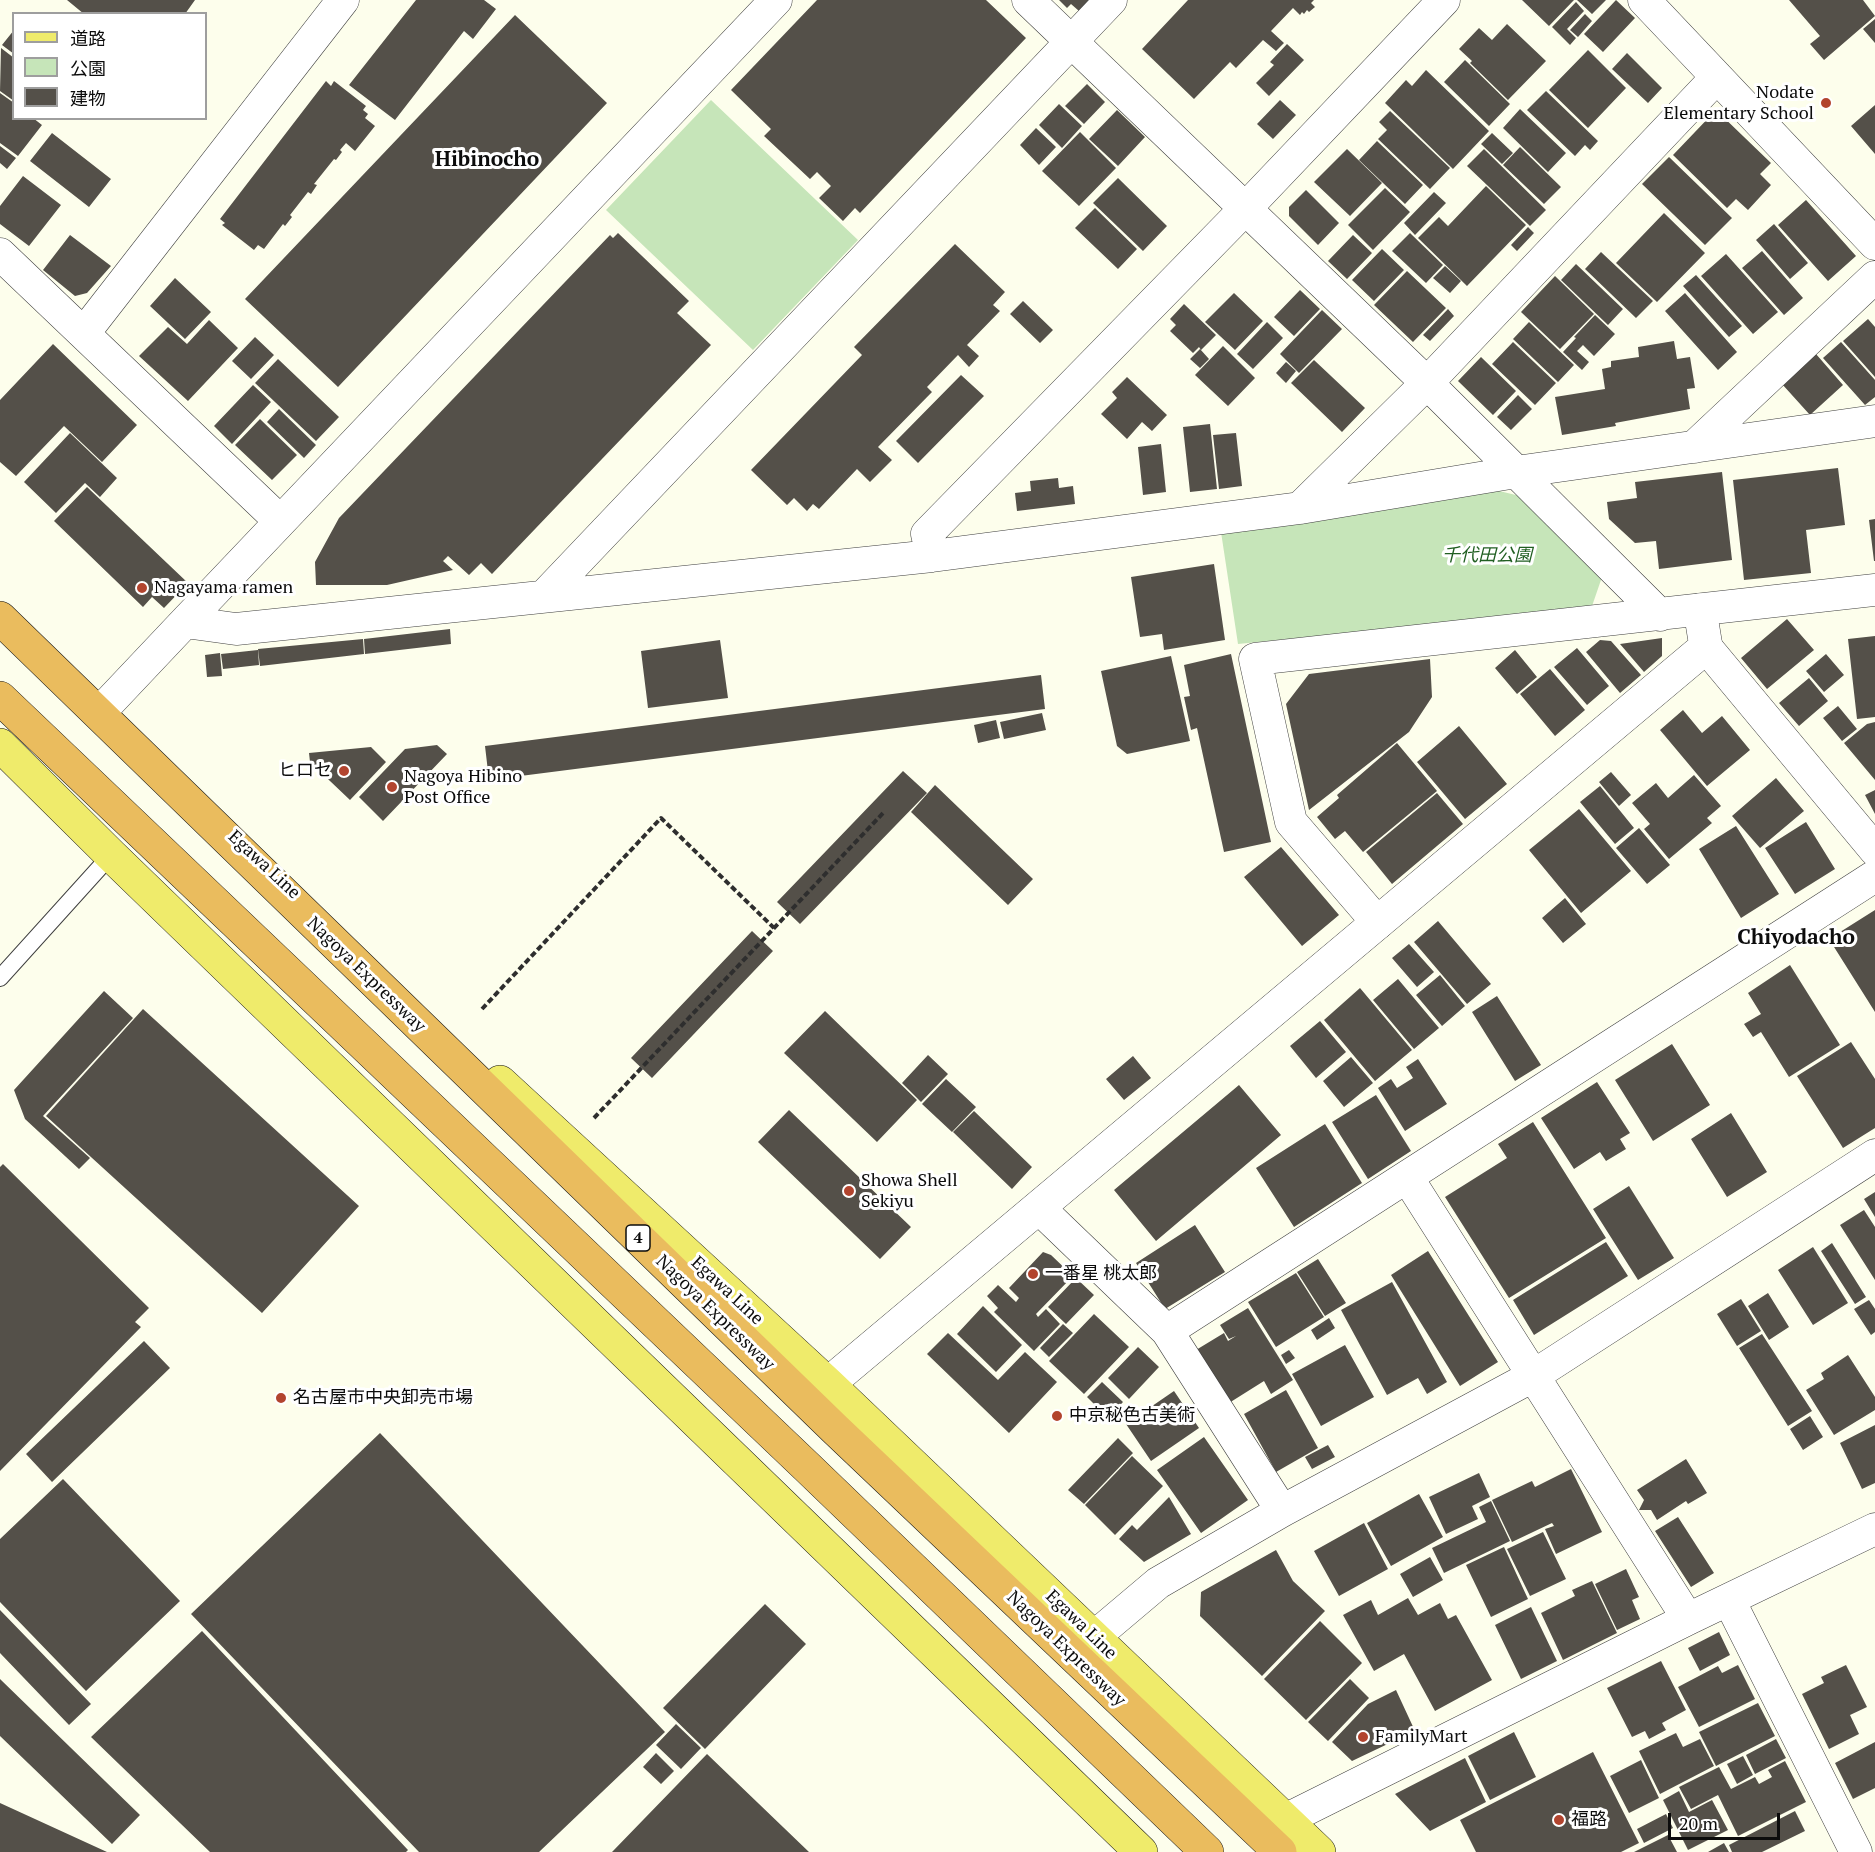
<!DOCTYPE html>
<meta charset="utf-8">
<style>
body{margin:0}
#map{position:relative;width:1875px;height:1852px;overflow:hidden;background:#fdfeec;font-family:"PT Serif","Noto Sans JP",serif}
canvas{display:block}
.legend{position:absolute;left:12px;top:12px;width:195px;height:108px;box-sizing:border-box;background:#fff;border:2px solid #9e9e9e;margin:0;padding:8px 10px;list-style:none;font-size:18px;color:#0c0c0c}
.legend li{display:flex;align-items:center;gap:12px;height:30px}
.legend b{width:30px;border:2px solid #9e9e9e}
.scale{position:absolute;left:1668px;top:1813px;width:112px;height:27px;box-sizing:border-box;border:3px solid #0c0c0c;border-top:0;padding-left:8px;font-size:18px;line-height:21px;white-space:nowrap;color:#0c0c0c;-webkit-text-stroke:4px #fff;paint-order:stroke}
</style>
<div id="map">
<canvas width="1875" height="1852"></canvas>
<ul class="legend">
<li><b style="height:8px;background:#efeb6b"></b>道路</li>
<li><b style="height:16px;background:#c6e5b9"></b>公園</li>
<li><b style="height:16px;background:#545049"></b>建物</li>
</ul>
<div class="scale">20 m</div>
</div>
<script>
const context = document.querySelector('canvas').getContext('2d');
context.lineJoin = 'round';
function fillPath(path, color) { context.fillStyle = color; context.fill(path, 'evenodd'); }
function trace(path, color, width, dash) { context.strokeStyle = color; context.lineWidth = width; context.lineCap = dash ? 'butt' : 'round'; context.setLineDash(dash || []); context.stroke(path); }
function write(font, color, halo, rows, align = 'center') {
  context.font = font + ' "PT Serif","Noto Sans JP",serif'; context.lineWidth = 6; context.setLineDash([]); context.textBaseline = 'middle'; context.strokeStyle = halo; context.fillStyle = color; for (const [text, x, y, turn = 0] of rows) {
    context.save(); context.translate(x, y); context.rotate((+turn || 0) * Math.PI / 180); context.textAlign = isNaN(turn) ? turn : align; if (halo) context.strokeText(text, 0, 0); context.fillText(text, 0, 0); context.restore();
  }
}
fillPath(new Path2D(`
 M711 100 858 240 753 350 606 210Z
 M1495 490 1520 496 1602 577 1591 609 1238 644 1221 532Z`), '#c6e5b9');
fillPath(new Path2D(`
 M67 0H195L185 14H84Z
 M416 0H484L496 9 473 39 464 31 395 120 349 85Z
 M817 0H986L1026 38 860 213 855 208 843 221 819 198 831 186 817 172 810 179 764 136 771 129 731 90Z
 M1059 0H1090L1079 11 1071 4 1067 8Z
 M1188 0H1314L1311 3 1315 7 1309 12 1307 10 1304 14 1302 12 1300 15 1293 8 1271 31 1284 43 1276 51 1263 40 1236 68 1230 62 1194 99 1142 49Z
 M1522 0H1574L1549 26Z
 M1577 0H1606L1592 14Z
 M1616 0 1635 18 1603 52 1584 34Z
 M1789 0H1863L1875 16 1824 60 1810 44 1820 36Z
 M1576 2 1584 11 1567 29 1576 38 1570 45 1552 27Z
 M1585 14 1592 21 1578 37 1570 30Z
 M515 15 607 103 338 387 245 299Z
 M1875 19V43L1863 29Z
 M1507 24 1546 61 1508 100 1470 63 1472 61 1459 49 1479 28 1492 40Z
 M14 30V54L2 45Z
 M1287 44 1304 60 1269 96 1256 83 1274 65 1270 62Z
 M1 48 14 58V101L0 91Z
 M1588 50 1626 88 1588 128 1549 90Z
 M1627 53 1662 88 1648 103 1612 69Z
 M1465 60 1510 104 1489 126 1444 82Z
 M1426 70 1489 131 1453 169 1385 103 1406 80 1412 86Z
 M326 81 331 86 334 81 366 106 363 110 368 114 365 118 375 126 355 151 346 143 340 150 342 152 336 160 334 159 314 184 317 185 311 194 308 192 290 215 292 217 285 226 283 224 264 249 258 245 254 250 222 225 225 223 220 219Z
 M1087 84 1105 102 1084 124 1065 106Z
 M1546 91 1598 141 1590 150 1585 145 1575 156 1527 110Z
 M0 93 14 103V118H33L42 125 18 156 0 143Z
 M1280 100 1296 115 1273 139 1257 124Z
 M1059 104 1082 126 1062 148 1039 125Z
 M1875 105V154L1851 126Z
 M1520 109 1566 153 1548 172 1503 128Z
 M1117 110 1145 137 1118 166 1089 139Z
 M1716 110 1771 163 1760 174 1771 185 1748 210 1736 199 1727 208 1673 155Z
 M1390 111 1450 168 1430 189 1378 139 1387 130 1379 122Z
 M1036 128 1056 147 1039 165 1020 145Z
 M1080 132 1116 168 1079 206 1042 171Z
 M52 133 111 179 89 207 30 161Z
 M1492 133 1513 153 1502 164 1481 144Z
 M1377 141 1423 185 1405 204 1359 160Z
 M0 146 16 158 7 169 0 163Z
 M1520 147 1561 187 1544 204 1503 165Z
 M1347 149 1382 183 1350 216 1314 182Z
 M1484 149 1546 210 1530 226 1467 166Z
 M1669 157 1732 218 1705 245 1642 184Z
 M23 176 61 205 29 246 0 224V206Z
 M1118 178 1167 226 1143 251 1093 203Z
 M1486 186 1526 225 1467 286 1418 238 1439 217 1448 226Z
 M1385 188 1410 212 1373 250 1348 225Z
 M1306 190 1339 223 1318 245 1289 216V207Z
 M1434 192 1446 203 1415 235 1404 223Z
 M1806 200 1856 256 1828 281 1778 225Z
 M1095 208 1137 249 1118 269 1075 228Z
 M1664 213 1705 253 1657 302 1616 263Z
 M1774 224 1808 263 1790 279 1756 240Z
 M1528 227 1534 233 1517 251 1511 245Z
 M618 233 689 301 677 313 711 345 492 574 481 563 469 575 448 556 443 561 453 570 387 585H316L315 562 339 518 610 235 613 238Z
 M1410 233 1443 265 1426 283 1392 251Z
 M70 235 111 266 87 293 75 296 43 270Z
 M1353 235 1372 253 1347 279 1328 261Z
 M955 244 1005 292 993 305 1000 311 967 345 979 356 969 367 958 355 927 387 932 392 878 447 892 460 870 482 857 469 819 509 813 504 807 511 794 498 787 505 751 470 862 355 854 347Z
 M1382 249 1404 270 1374 301 1352 280Z
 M1762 251 1803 298 1784 315 1742 268Z
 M1601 252 1653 301 1636 318 1585 269Z
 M1726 254 1778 312 1753 334 1701 276Z
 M1576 264 1623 309 1608 325 1561 280Z
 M1445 266 1461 281 1450 293 1433 278Z
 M1407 271 1446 308 1413 342 1374 305Z
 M1696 275 1742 326 1729 337 1683 286Z
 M1555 276 1594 314 1560 349 1521 312Z
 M175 278 211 312 185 339 150 306Z
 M1300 290 1320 309 1294 336 1274 317Z
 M1234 293 1263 321 1235 350 1205 322Z
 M1685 293 1737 352 1718 370 1665 311Z
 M1023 301 1053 330 1040 343 1010 314Z
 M1184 304 1216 335 1201 350 1199 347 1193 353 1170 331 1176 325 1170 319Z
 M1448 309 1454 316 1430 341 1423 335Z
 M1322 310 1342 329 1299 373 1280 354Z
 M1595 315 1615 334 1594 356 1583 345 1577 351 1589 362 1582 370 1563 352 1576 338 1574 337Z
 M1868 319 1875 327V377L1843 341Z
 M209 320 238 348 188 401 139 356 168 327 187 344Z
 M1267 322 1283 338 1253 369 1237 354Z
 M1529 322 1574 365 1558 382 1513 339Z
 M255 337 274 355 251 379 232 361Z
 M1674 341 1677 359 1690 357 1695 388 1687 389 1690 409 1615 423 1616 426 1562 435 1555 397 1605 389 1602 369 1611 367V361L1639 357 1638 347Z
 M1513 342 1556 383 1535 405 1492 364Z
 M1841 342 1875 380V397L1865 405 1823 358Z
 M53 344 137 425 102 462 64 426 16 476 0 462V400Z
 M1223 346 1255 378 1228 406 1195 375Z
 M1200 349 1209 359 1200 368 1190 359Z
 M1816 354 1843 385 1810 415 1782 384Z
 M1481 357 1516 391 1493 415 1458 381Z
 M278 359 339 417 316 441 255 383Z
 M1314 360 1365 408 1342 432 1291 383Z
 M1286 362 1296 371 1286 383 1276 373Z
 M961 375 984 396 918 463 896 441Z
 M1127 377 1167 415 1152 431 1142 422 1127 439 1101 414 1117 398 1112 392Z
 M253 385 271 402 232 444 214 426Z
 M1518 395 1532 409 1511 430 1497 417Z
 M279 409 316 445 304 458 267 422Z
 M260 419 297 455 272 480 235 445Z
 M1210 424 1217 489 1190 492 1183 427Z
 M70 433 117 478 100 497 85 483 56 513 24 482Z
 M1236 433 1242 486 1219 489 1213 435Z
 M1161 444 1166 492 1143 495 1138 447Z
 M1838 468 1845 525 1806 530 1811 573 1744 580 1733 480Z
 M1722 472 1732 560 1659 569 1656 541 1635 543 1609 519 1607 502 1637 498 1635 482Z
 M1058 478 1059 488 1073 486 1075 504 1017 511 1015 493 1031 491 1030 481Z
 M87 487 188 583 164 608 152 597 143 607 54 521Z
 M1875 519V561H1874L1869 520Z
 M1214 564 1225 640 1164 650 1162 634 1140 637 1131 577Z
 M1787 619 1814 650 1767 689 1741 658Z
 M450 629 451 644 365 654 364 639Z
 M1875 636V717L1857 719 1848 639Z
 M1662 638V656L1644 672 1620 644Z
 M363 639 364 654 260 666 258 649Z
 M720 640 728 698 648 708 641 651Z
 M1600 640 1611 641 1641 675 1620 693 1586 652Z
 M1577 648 1609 686 1587 705 1554 667Z
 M258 650 259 665 223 669 221 654Z
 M1515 650 1537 677 1517 694 1495 668Z
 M220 653 222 676 207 677 205 655Z
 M1231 654 1271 842 1224 852 1197 728 1191 730 1184 697 1190 696 1184 665Z
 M1826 654 1844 675 1824 692 1806 671Z
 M1171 656 1190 741 1127 754 1117 746 1101 671Z
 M1430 659 1432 697 1409 732 1309 810 1286 704 1309 674Z
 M1550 669 1585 710 1555 736 1520 694Z
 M1041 675 1045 709 489 780 485 746Z
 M1809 678 1828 701 1799 726 1779 703Z
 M1838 706 1857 729 1842 741 1823 718Z
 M1683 710 1702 733 1722 716 1750 750 1707 786 1660 730Z
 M1042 713 1046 730 1004 739 1000 722Z
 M996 720 1000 738 978 743 974 725Z
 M1875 722V780L1844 743 1867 724Z
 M1459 726 1507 784 1465 819 1417 762Z
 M1397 743 1437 791 1363 852 1345 831 1335 839 1317 817 1339 798 1337 795Z
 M437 745 447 754 383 821 359 797 405 749Z
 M371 747 386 762 350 800 310 762 309 753Z
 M903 771 927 793 800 924 777 902Z
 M1611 772 1631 795 1619 806 1599 782Z
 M1694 775 1721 806 1707 818 1712 823 1669 859 1644 829 1650 824 1632 803 1656 783 1668 798Z
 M1776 778 1804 811 1760 848 1732 816Z
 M935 785 1033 879 1008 905 911 812Z
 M1600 786 1634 828 1615 844 1580 802Z
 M1875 790V814L1865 795Z
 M1437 793 1463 824 1392 884 1366 852Z
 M1579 809 1631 871 1581 913 1529 850Z
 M1806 822 1835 869 1795 894 1765 848Z
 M1736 826 1779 894 1741 918 1699 849Z
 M1639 828 1670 865 1647 884 1616 848Z
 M1281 847 1339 915 1302 946 1244 877Z
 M1565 898 1586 924 1563 943 1542 918Z
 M1875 910V1012L1829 939Z
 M1438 921 1491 984 1467 1004 1414 942Z
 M752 931 773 951 652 1078 631 1058Z
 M1409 944 1434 972 1417 987 1392 958Z
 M1790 965 1840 1045 1789 1077 1761 1032 1753 1037 1744 1024 1761 1014 1748 993Z
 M1440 975 1465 1006 1442 1026 1416 995Z
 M1398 979 1439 1028 1414 1049 1373 1000Z
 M1360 988 1412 1050 1375 1081 1324 1020Z
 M104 991 133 1018 43 1116 90 1158 79 1169 25 1119 14 1090Z
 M1497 996 1541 1065 1515 1081 1472 1012Z
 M143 1009 359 1206 262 1313 46 1116Z
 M825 1011 917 1100 877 1142 784 1053Z
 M1320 1021 1346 1052 1316 1078 1290 1046Z
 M1851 1042 1875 1079V1128L1843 1148 1797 1076Z
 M1672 1044 1710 1105 1653 1141 1615 1080Z
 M928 1055 948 1074 921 1102 902 1083Z
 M1133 1056 1151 1078 1124 1100 1106 1079Z
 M1351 1057 1373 1083 1344 1107 1323 1081Z
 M1418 1059 1447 1104 1405 1131 1378 1088 1391 1079 1397 1088 1413 1078 1406 1067Z
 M946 1079 976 1107 952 1132 922 1104Z
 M1597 1082 1630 1133 1620 1139 1626 1149 1606 1161 1600 1152 1574 1169 1541 1118Z
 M1239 1085 1281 1135 1156 1241 1114 1190Z
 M1376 1095 1411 1151 1368 1179 1332 1122Z
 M789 1110 911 1227 880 1259 758 1142Z
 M974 1111 1032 1167 1012 1189 953 1132Z
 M1731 1113 1767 1172 1727 1197 1691 1139Z
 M1533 1122 1606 1238 1509 1298 1445 1197 1507 1158 1498 1144Z
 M1325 1124 1362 1183 1294 1227 1256 1168Z
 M3 1164 149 1308 135 1322 141 1327 0 1471V1167Z
 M1629 1186 1674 1258 1638 1280 1593 1209Z
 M1875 1192V1217L1864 1199Z
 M1864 1210 1875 1227V1280L1840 1225Z
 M1195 1225 1225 1272 1165 1309 1136 1263Z
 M1606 1242 1628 1276 1534 1335 1513 1300Z
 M1832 1243 1866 1297 1855 1304 1821 1251Z
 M1813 1247 1848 1303 1813 1325 1778 1270Z
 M1428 1251 1498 1362 1460 1386 1391 1275Z
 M1043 1252 1051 1255 1073 1276 1036 1314 1038 1317 1046 1309 1060 1324 1034 1351 994 1312 998 1308 987 1296 998 1285 1016 1302 1019 1298 1009 1288Z
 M1318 1259 1346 1303 1325 1316 1297 1272Z
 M1296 1273 1324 1317 1276 1347 1248 1302Z
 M1076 1278 1094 1295 1066 1324 1048 1307Z
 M1392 1282 1447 1382 1427 1394 1418 1378 1387 1395 1341 1310Z
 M1768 1293 1789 1327 1769 1340 1748 1306Z
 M1741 1299 1761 1331 1737 1346 1717 1314Z
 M1869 1300 1875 1309V1332L1871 1335 1854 1309Z
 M983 1306 1022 1345 996 1372 957 1334Z
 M1248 1308 1293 1380 1271 1394 1264 1381 1229 1403 1196 1350 1224 1333 1228 1341 1236 1336 1229 1339 1220 1325Z
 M1094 1314 1129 1347 1084 1394 1049 1361Z
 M1329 1318 1335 1328 1317 1340 1311 1330Z
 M1063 1324 1073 1333 1049 1357 1040 1348Z
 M948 1333 998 1380 1025 1352 1057 1382 1009 1433 927 1354Z
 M1762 1334 1812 1411 1788 1426 1739 1348Z
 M144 1341 170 1368 52 1482 26 1454Z
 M1345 1345 1374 1397 1321 1426 1292 1374Z
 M1138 1347 1159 1367 1129 1399 1108 1378Z
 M1289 1350 1295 1358 1286 1364 1281 1355Z
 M1848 1355 1875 1397V1410L1834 1435 1806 1390 1824 1379 1821 1373Z
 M1102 1382 1123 1402 1108 1418 1087 1397Z
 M1286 1390 1318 1448 1276 1472 1244 1414Z
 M1174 1391 1199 1428 1151 1461 1126 1424Z
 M1810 1416 1823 1437 1803 1450 1790 1429Z
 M1875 1425V1483L1862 1489 1840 1443Z
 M380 1433 665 1732 539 1852H419L191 1614Z
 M1204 1437 1248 1500 1201 1533 1157 1470Z
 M1118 1438 1133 1453 1084 1504 1068 1490Z
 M1328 1445 1335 1457 1312 1469 1305 1457Z
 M1132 1456 1163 1486 1115 1535 1085 1505Z
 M1686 1459 1707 1493 1688 1504 1686 1501 1657 1520 1651 1510H1639L1644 1500 1637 1490Z
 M1571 1469 1602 1532 1556 1554 1545 1529 1554 1526 1552 1523 1512 1542 1492 1500 1532 1481 1535 1487Z
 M1479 1473 1490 1497 1472 1506 1478 1519 1446 1534 1429 1497Z
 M63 1479 180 1601 86 1691 0 1602V1539Z
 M1419 1494 1443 1537 1391 1566 1367 1523Z
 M1169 1497 1191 1534 1144 1562 1119 1539 1132 1525 1137 1530Z
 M1491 1501 1510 1541 1444 1573 1432 1548 1486 1522 1479 1507Z
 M1678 1517 1714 1573 1691 1587 1655 1531Z
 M1364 1523 1388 1569 1339 1596 1314 1551Z
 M1543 1532 1566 1579 1530 1596 1507 1549Z
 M1504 1547 1528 1599 1491 1617 1466 1565Z
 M1276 1550 1293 1581 1325 1611 1262 1676 1200 1616 1201 1592Z
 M1430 1557 1443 1580 1413 1597 1400 1574Z
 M1626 1569 1639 1597 1632 1600 1640 1619 1617 1630 1595 1584Z
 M1592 1581 1617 1633 1563 1660 1541 1613 1575 1596 1572 1590Z
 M1408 1598 1418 1615 1440 1603 1448 1619 1456 1615 1492 1680 1435 1711 1404 1654 1374 1671 1343 1615 1371 1600 1378 1615Z
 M765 1604 806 1644 705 1749 663 1708Z
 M1531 1607 1557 1661 1521 1679 1495 1625Z
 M0 1610 91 1704 69 1725 0 1653Z
 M1320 1621 1362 1663 1306 1720 1264 1679Z
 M202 1631 408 1850 406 1852H210L91 1737Z
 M1719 1632 1730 1655 1700 1671 1688 1648Z
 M1661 1661 1686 1710 1662 1723 1666 1730 1649 1739 1645 1731 1632 1737 1607 1688Z
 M1738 1665 1755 1699 1699 1727 1678 1687 1718 1666 1722 1673Z
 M1846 1665 1867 1707 1850 1715 1859 1734 1829 1749 1802 1694 1824 1683 1821 1677Z
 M0 1679 140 1815 112 1844 0 1736Z
 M1350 1679 1369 1698 1328 1741 1308 1722Z
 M1396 1690 1415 1731 1352 1761 1332 1742 1368 1704Z
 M1758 1703 1775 1736 1716 1766 1699 1732Z
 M676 1724 701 1748 681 1769 656 1745Z
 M1514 1732 1536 1777 1490 1800 1468 1756Z
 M1676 1733 1683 1747 1700 1739 1714 1766 1660 1794 1639 1751Z
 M1776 1739 1786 1758 1755 1774 1746 1755Z
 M1875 1742V1788L1853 1799 1835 1763Z
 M1593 1752 1639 1843 1621 1852H1476L1460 1820Z
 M656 1753 674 1771 661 1784 643 1767Z
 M707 1754 809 1852H612Z
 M1743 1756 1753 1775 1737 1784 1727 1764Z
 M1465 1758 1486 1802 1430 1831 1395 1794Z
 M1641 1760 1659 1798 1629 1813 1610 1776Z
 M1785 1761 1806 1802 1738 1836 1718 1795 1691 1809 1679 1787 1719 1767 1731 1789 1755 1777 1759 1784 1772 1777 1768 1770Z
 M1679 1791 1689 1812 1712 1800 1728 1830 1688 1850 1663 1800Z
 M0 1803 107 1852H0Z
 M1795 1811 1805 1831 1762 1852H1732L1729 1845Z
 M1666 1814 1673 1828 1644 1843 1637 1829Z
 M1668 1835 1677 1852H1634Z
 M1724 1843 1729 1852H1708Z`), '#545049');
const service = new Path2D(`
 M0 978 111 855`);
const minor = new Path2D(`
 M1028 0 1427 383 1660 615
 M1644 0 1875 244
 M0 254 280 521
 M84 333 343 0
 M1694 447 1875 277
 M1300 508 1427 383 1717 77
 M932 556 927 534 1245 209 1444 0
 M545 595 1111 0
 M185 622 776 0
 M1706 647 1875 850
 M99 713 185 622 236 629 932 556 1300 508 1516 472 1875 421
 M1378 923 1291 822 1255 659 1875 590
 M1407 1177 1688 1619
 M1039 1208 1167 1331 1282 1511
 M1167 1331 1875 876
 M1729 1600 1856 1852
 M1094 1637 1158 1583 1282 1511 1533 1376 1875 1155
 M1285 1820 1688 1619 1875 1529`);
const tertiary = new Path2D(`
 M828 1384 1706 647 1700 610`);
const primary = new Path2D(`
 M0 745 111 855 1141 1852
 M500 1082 828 1384 1319 1852`);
const motorway = new Path2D(`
 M0 618 835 1429 1280 1852
 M0 698 806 1466 1207 1852`);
trace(service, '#3f3f3f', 18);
trace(minor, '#3f3f3f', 33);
trace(tertiary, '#3f3f3f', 34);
trace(primary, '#1d1d1d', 34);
trace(motorway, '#1d1d1d', 34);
trace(new Path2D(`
 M482 1009 661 818 774 928
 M594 1118 885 811`), '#2e2e2e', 4, [6, 3]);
trace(service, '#fff', 16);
trace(minor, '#fff', 32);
trace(tertiary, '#fff', 33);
trace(primary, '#efeb6b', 33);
trace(motorway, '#eabc5e', 33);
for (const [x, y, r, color] of [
 [1826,103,6,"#b2442e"],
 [142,588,6,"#b2442e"],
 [344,771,6,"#b2442e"],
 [392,787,6,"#b2442e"],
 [849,1191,6,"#b2442e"],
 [1033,1274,6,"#b2442e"],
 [281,1398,6,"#b2442e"],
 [1057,1416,6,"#b2442e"],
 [1363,1737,6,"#b2442e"],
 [1559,1820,6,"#b2442e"]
]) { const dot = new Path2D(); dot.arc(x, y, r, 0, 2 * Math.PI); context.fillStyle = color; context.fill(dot); trace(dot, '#fff', 2); }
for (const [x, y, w] of [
 [638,1238,24]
]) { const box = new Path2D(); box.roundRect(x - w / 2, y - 13, w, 26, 4.5); context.fillStyle = '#fff'; context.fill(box); trace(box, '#0c0c0c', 1.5); }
write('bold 16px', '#0c0c0c', null, [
 ["4",638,1238]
]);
write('18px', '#0c0c0c', '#fff', [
 ["Nodate",1814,93,"right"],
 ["Elementary School",1814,114,"right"],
 ["Nagayama ramen",154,588],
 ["ヒロセ",332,771,"right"],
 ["Nagoya Hibino",404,777],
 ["Post Office",404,798],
 ["Showa Shell",861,1181],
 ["Sekiyu",861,1202],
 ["一番星 桃太郎",1045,1274],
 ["名古屋市中央卸売市場",293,1398],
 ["中京秘色古美術",1069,1416],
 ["FamilyMart",1375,1737],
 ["福路",1571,1820]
], 'left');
write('italic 18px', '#215f22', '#fff', [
 ["千代田公園",1487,556]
]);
write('18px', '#0c0c0c', '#fff', [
 ["Egawa Line",264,865,43],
 ["Nagoya Expressway",366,975,44],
 ["Egawa Line",727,1291,43],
 ["Nagoya Expressway",715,1313,44],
 ["Egawa Line",1081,1625,44],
 ["Nagoya Expressway",1066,1649,44]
]);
write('bold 21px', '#0c0c0c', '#fff', [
 ["Hibinocho",487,160],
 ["Chiyodacho",1796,938]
]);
</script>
